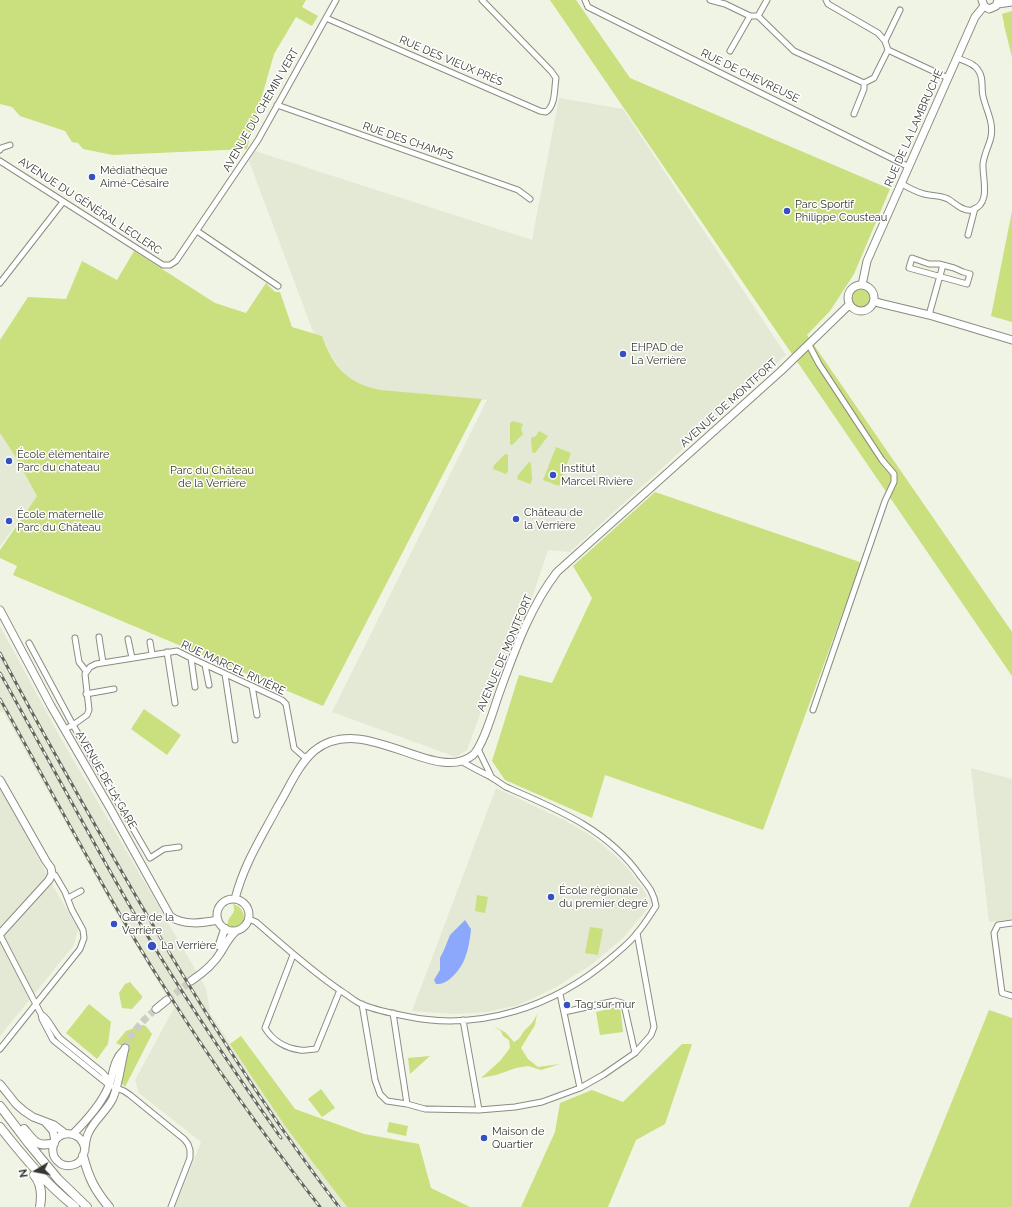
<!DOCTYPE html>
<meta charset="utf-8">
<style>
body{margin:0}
#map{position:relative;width:1012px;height:1207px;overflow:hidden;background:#f0f4e5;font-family:Raleway,sans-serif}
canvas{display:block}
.north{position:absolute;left:16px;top:1151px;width:40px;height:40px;-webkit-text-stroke:3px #fff;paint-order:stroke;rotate:260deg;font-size:11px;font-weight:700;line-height:16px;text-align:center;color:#363731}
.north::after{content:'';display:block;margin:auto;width:14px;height:18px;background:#363731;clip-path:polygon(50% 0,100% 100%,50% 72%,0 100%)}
</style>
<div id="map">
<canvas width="1012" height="1207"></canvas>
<div class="north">N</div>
</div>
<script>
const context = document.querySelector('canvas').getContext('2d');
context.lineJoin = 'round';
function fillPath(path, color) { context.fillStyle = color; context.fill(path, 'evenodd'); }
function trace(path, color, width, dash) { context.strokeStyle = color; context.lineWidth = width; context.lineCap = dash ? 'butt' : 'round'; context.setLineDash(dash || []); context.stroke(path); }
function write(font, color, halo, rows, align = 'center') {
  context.font = font + ' Raleway,sans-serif'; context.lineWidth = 3; context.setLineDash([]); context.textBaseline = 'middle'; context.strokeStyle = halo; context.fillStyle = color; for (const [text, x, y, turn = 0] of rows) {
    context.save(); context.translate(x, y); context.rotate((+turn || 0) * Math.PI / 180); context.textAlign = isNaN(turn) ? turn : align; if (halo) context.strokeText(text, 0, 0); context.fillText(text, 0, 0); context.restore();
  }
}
fillPath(new Path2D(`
 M559 98 623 109 786 355 570 552 548 550 529 607 518 629 488 707 483 706 467 750 456 757 332 712 487 400 381 390 368 388 348 378 340 369 329 352 322 336 314 334 249 161 255 151 532 240Z
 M0 433 15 456 37 496 0 546Z
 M0 626 59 735 206 988 210 1013 285 1126 347 1207H175L201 1142 139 1093 135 1080 174 1008 109 901 3 711 0 713Z
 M971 768 1012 779V919L989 922Z
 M0 785 52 884 78 929 74 945 0 1036Z
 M496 788 566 821 593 837 618 858 630 871 645 892 650 902 649 907 623 938 591 965 556 987 536 997 518 1005 487 1012 455 1014 412 1011Z`), '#e3e9d4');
fillPath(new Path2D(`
 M0 0H306L302 7 318 16 312 26 296 17 274 54 247 149 113 155 83 149 78 143 72 142 65 131 20 116 12 107 0 104Z
 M550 0H576L630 78 890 189 854 274 830 311 807 335 1012 632V676Z
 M1012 11V57L1004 25V23L1002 14Z
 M1012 211V322L991 316Z
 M134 251 215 303 246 313 266 283 275 292H280L292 327 322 336C333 367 348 384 381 390L482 399 323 706 13 575 17 566 0 558V550L37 496 15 456 0 433V340L28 297 66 299 82 261 117 280Z
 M851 299a10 10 0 1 1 20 0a10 10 0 1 1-20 0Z
 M513 421 523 424 521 429 523 434 512 445 510 444V424L511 422Z
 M539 431 548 436 535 453 532 452 531 438 536 436Z
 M556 447 571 453 559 486 543 480Z
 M505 454 508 455V471L506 474 493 469 494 465Z
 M529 462 531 463 532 480 530 484 517 479 518 475Z
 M655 492 857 561 861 563 763 830 605 775 592 818 505 780 492 761 519 675 552 683 592 598 573 566Z
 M144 709 181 735 167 755 131 729Z
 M477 895 488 897 485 913 475 911Z
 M233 904C250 909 246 932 229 927 224 916 238 916 233 904Z
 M590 927 603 929 598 955 585 953Z
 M130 982 142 996V998L132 1009 122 1008 119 993 125 984Z
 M89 1004 111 1022 108 1044 97 1059 66 1033Z
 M620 1006 623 1032 600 1035 596 1012Z
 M989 1010 1012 1018V1207H909Z
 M537 1014 535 1025 521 1048 528 1059 538 1067 560 1064 541 1070 528 1066 516 1068 496 1075 481 1078 500 1061 510 1048 509 1040 503 1036 501 1031 493 1026 505 1032 514 1042C523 1037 520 1035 525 1030 532 1023 532 1024 537 1014Z
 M143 1025 146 1026 152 1034 125 1087 121 1082 129 1049 116 1043 126 1031Z
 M241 1036 295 1109 364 1134 419 1144 431 1188 470 1207H347L285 1126 230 1044Z
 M682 1044H692L665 1124 636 1140 608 1207H521L555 1132 560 1103 592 1090 623 1102Z
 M430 1056 410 1074 408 1058Z
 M321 1089 335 1108 322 1117 308 1099Z
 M389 1122 408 1126 406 1136 387 1132Z`), '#cadf7d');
fillPath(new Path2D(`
 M465 920 471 929C469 948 466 965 451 978 446 982 443 984 436 984L434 980 440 970V958L444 950 450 935Z`), '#8ba8fc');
trace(new Path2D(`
 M167 1000 191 981
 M125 1048C132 1032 143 1020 156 1009`), '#cbcec1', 7, [7, 3.5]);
const street = new Path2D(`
 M585 0 588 7 909 167
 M710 0 725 4 750 16H758L794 51 864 83 874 78 888 50
 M826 0 828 4 878 33 885 41 888 50 948 78
 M758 16 767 0
 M326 18 540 111 546 112C556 105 554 89 556 78L551 71 482 0
 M885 41 900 10
 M730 51 750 16
 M277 105 518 190 530 199
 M854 114 864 89V83
 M0 150 1 148 10 145
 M0 161 163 265H170L176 261 258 140 336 0
 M902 184C909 188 916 192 924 194 932 196 940 195 948 199 955 203 963 212 972 210 992 204 982 177 983 164 984 154 989 146 991 137 994 122 986 110 983 96 981 88 984 77 978 70 974 63 964 61 957 58
 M197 231 278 286
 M968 235 975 208
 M912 258 929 264H939L954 268 963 272 970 274 967 284 909 268Z
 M0 283 63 202
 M929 315 943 265
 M809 345 819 364 882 460 894 474V482L885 501 813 710
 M99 637 103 663
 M75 638 79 662 86 671
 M128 639 132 658
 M150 642 152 654
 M29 643 73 725 65 729
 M167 652 175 703
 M191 658 195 687
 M205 665 209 685
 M225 674 235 740
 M252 686 257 715
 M86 694 114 689
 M478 749 492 778
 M179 847 164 849 150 858 73 725 87 715 89 710 85 674 90 667 96 664 177 651 191 658 282 700 286 704 294 748 303 756 308 757
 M68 898 81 891
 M249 919 256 922C284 946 310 970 341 991 348 995 354 1001 361 1004 374 1010 391 1013 405 1016 479 1032 554 1007 611 958 620 950 630 943 637 933 644 925 650 915 656 906 654 893 649 887 641 877 609 830 557 809 506 787 501 784 496 780 491 777 481 772 471 767 461 761
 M1012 923 998 925 994 933 1002 993 1012 996
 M0 935 41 1014 42 1019 53 1040 109 1085 124 1091 130 1095 184 1139 188 1144 190 1150V1158L171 1207
 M293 955 265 1028C272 1040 285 1048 300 1050 305 1051 311 1049 316 1049L340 990
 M560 994 580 1088
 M362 1004 375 1080 380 1094 387 1101 407 1104 425 1109 479 1110 515 1107 542 1102 580 1088 603 1075 635 1053 651 1035 654 1027 637 933
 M564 1012 615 1001 622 1003 625 1009 635 1053
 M393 1013 407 1104
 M41 1014C50 1019 53 1032 61 1039L103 1073 111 1082
 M463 1020 479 1110
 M0 1049 80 949 84 938 83 930 72 910 65 892 55 875 52 874`);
const secondary = new Path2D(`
 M982 0 984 6 989 9 996 6 998 0
 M998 4 1012 2
 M848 298a13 13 0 1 1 26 0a13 13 0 1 1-26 0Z
 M862 285 867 261 975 17 984 6
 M874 301 879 303 929 315 1012 340
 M0 610 51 706 110 808 170 916C183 926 203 923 218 920
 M0 780 46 861 51 868 52 874 49 880 0 934
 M235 899C244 864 261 838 278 806 289 788 298 765 314 751 364 710 435 786 473 755 484 745 494 707 500 691 515 650 530 607 557 572L781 371 849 305
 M217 915a16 16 0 1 1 32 0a16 16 0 1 1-32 0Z
 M219 946 225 928
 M191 981C203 973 214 964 221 952 226 944 229 937 236 931
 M156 1009 167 1000
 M0 1084 16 1104 24 1111 33 1117 54 1125 66 1134
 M46 1123 53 1131 55 1141
 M73 1134C86 1121 99 1107 107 1090 114 1076 112 1061 124 1050
 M85 1150C82 1126 50 1130 53 1152 53 1157 57 1161 61 1164 65 1166 69 1166 73 1165 88 1161 83 1145 88 1134 93 1121 107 1111 113 1098 119 1084 121 1063 125 1048`);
const primary = new Path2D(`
 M0 1106 29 1144 58 1179 87 1207
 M0 1127C23 1156 46 1184 75 1207
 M24 1129C34 1141 37 1148 54 1143
 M83 1156C89 1178 94 1189 109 1207
 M34 1175C42 1184 42 1195 40 1207`);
trace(street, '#898c7f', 7);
trace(secondary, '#898c7f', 9);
trace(primary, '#898c7f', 10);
trace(street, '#fff', 5);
trace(secondary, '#fff', 7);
trace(primary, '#fff', 8);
const rail = new Path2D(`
 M0 653C44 736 90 817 137 898 199 1004 264 1109 339 1207
 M0 673C44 751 86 830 131 908 177 987 228 1063 281 1138
 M0 699C55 797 107 898 168 993 215 1067 266 1138 320 1207`);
trace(rail, '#65675e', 3);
trace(rail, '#fff', 1.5, [4.5]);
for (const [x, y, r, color] of [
 [92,177,4,"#3650c1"],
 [787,211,4,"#3650c1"],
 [623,354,4,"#3650c1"],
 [9,461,4,"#3650c1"],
 [553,475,4,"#3650c1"],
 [516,519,4,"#3650c1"],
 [9,521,4,"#3650c1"],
 [551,897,4,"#3650c1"],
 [114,924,4,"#3650c1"],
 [152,946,5,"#3650c1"],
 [567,1005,4,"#3650c1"],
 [484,1138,4,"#3650c1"]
]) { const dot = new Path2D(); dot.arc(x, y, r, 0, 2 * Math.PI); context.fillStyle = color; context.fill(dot); trace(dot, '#fff', 1.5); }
write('11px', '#363731', '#fff', [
 ["RUE DES VIEUX PRÉS",451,61,23],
 ["RUE DE CHEVREUSE",750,76,26],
 ["AVENUE DU CHEMIN VERT",261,110,-60],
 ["RUE DE LA LAMBRUCHE",914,128,-66],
 ["RUE DES CHAMPS",408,141,19],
 ["AVENUE DU GÉNÉRAL LECLERC",90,206,33],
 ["AVENUE DE MONTFORT",729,403,-42],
 ["AVENUE DE MONTFORT",505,653,-67],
 ["RUE MARCEL RIVIÈRE",233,668,25],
 ["AVENUE DE LA GARE",106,780,60]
]);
write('11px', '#363731', '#fff', [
 ["Médiathèque",100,171],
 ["Aimé-Césaire",100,184],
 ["Parc Sportif",795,205],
 ["Philippe Cousteau",795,218],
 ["EHPAD de",631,348],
 ["La Verrière",631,361],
 ["École élémentaire",17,455],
 ["Parc du chateau",17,468],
 ["Institut",561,469],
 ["Marcel Rivière",561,482],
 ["Château de",524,513],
 ["la Verrière",524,526],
 ["École maternelle",17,515],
 ["Parc du Château",17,528],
 ["École régionale",559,891],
 ["du premier degré",559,904],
 ["Gare de la",122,918],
 ["Verrière",122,931],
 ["La Verrière",161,946],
 ["Tag sur mur",575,1005],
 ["Maison de",492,1132],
 ["Quartier",492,1145]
], 'left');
write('11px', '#343c13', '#fff', [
 ["Parc du Château",212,471],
 ["de la Verrière",212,484]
]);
</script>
